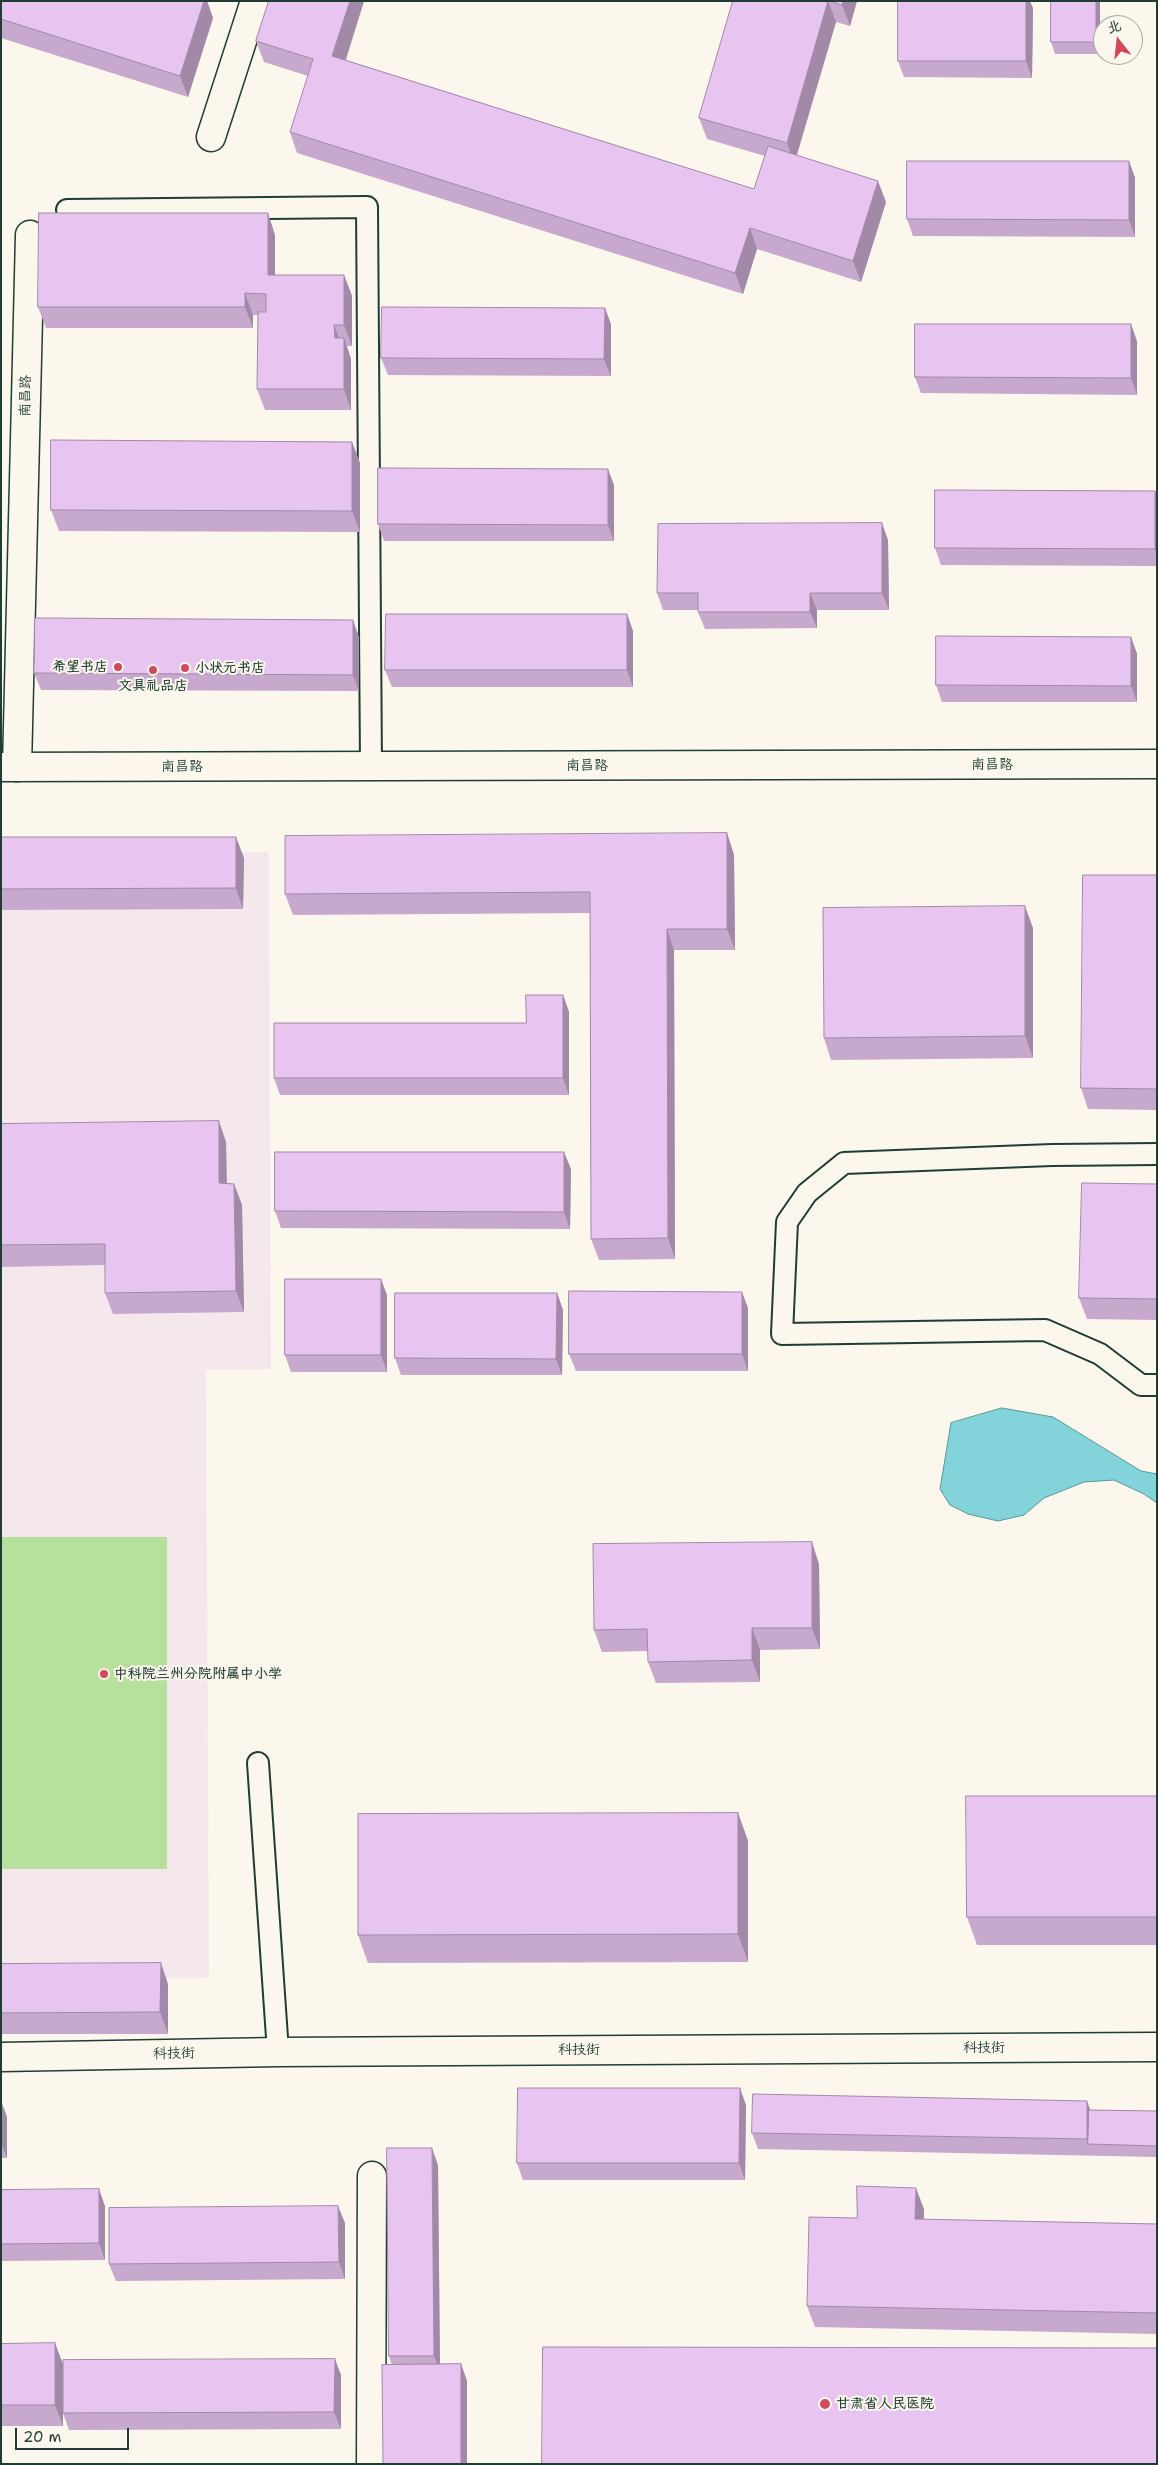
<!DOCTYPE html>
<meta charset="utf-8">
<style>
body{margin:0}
#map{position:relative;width:1158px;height:2465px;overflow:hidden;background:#fbf7ec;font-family:"Shantell Sans","LXGW WenKai TC",sans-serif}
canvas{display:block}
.frame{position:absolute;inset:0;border:2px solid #1f3d34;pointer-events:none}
.north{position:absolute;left:1093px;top:15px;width:50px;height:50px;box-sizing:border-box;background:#fbf7ec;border:1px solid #a3ada2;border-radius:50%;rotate:344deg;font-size:14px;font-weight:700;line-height:20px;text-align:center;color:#1f3d34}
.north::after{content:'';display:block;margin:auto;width:18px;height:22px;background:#d1495b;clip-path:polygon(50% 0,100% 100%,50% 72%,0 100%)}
.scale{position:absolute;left:15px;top:2428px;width:114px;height:22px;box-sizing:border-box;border:2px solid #1f3d34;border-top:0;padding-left:6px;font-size:15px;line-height:18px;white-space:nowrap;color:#1f3d34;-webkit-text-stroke:4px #fbf7ec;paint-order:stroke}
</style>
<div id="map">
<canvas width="1158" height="2465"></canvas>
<div class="frame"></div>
<div class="north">北</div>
<div class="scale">20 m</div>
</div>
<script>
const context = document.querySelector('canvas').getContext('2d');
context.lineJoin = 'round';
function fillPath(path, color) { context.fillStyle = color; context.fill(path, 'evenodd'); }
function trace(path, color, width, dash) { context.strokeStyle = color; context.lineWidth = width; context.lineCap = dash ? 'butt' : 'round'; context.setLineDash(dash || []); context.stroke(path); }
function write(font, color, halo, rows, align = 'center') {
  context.font = font + ' "Shantell Sans","LXGW WenKai TC",sans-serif'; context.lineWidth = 4; context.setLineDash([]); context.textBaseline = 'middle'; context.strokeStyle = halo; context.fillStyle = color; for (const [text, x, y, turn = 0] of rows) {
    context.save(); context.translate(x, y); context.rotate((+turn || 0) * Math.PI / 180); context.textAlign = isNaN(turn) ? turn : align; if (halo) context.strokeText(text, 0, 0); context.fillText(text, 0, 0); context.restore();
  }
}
fillPath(new Path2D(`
 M269 852 271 1369 206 1370 209 1978 1 1979V854Z`), '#f5e8ed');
fillPath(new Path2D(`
 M1 1537H167V1869H1Z`), '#b7e09c');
const water = new Path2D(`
 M1002 1408 1053 1417 1141 1471 1157 1474V1503L1144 1494 1114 1480 1084 1482 1044 1498 1024 1515 998 1521 968 1514 950 1505 940 1489 951 1423Z`);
fillPath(water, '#82d3da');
trace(water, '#5a9798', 1);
const service = new Path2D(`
 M67 210 367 207 371 766
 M1157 1154 1052 1155 844 1163 807 1193 787 1222 782 1334 1045 1330 1100 1354 1141 1385H1157
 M258 1763 278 2052`);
const minor = new Path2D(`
 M211 137 255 1
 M17 767 30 235
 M1 2057 278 2052 1157 2047
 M371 2464 372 2176`);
const secondary = new Path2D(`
 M1 767 1157 764`);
trace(service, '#1f3d34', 24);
trace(minor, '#1f3d34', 31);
trace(secondary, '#1f3d34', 31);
trace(service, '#fbf7ec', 20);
trace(minor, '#fbf7ec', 28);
trace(secondary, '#fbf7ec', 28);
fillPath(new Path2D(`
 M1 1H207L213 18 188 97 1 38Z
 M269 1H364L346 60 754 189 765 156 707 139 699 118 733 1H857L850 26 836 22 797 155 886 202 861 282 757 249 743 294 297 153 290 132 308 76 264 62 256 41Z
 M1051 1H1100V54H1055L1051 42Z
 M1033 8 1032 78 904 77 898 61Z
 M1129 161 1135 178V237L913 236 907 219Z
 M275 235V275H344L352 296V346H347L351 359V410H265L257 389 258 315H253V328H46L38 307Z
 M611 324V376L388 375 381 358Z
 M1137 341V395L921 393 915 377Z
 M352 442 360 463V532L59 531 51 510Z
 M614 485V541H384L378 524Z
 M1155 491 1157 496V566L941 565 935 548Z
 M888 540 889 610H817V628L705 629 698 612V610H663L657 593Z
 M627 614 633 631V687H392L385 670Z
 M359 637V691L41 690 34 673Z
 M1131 637 1137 654V702H942L936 685Z
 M727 833 734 855 735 950H674L675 1259 599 1260 591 1239 590 913 293 915 285 894Z
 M1 837 244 858 243 909 1 910Z
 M1157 875V1110L1088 1109 1081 1088Z
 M1033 928V1058L831 1060 824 1038Z
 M563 995 569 1012V1095H280L274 1078 526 1023Z
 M1 1124 226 1142 227 1184H234L242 1205 244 1312 113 1314 105 1293V1265L1 1267Z
 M571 1169 570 1229 281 1228 275 1211Z
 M1157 1184V1320L1087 1319 1079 1298Z
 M557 1293 563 1310 562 1375H401L395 1358Z
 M387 1295V1372H291L285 1355Z
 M748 1308V1371H576L569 1354Z
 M819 1564 820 1649 760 1650V1682L656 1683 648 1662V1651L602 1652 594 1630Z
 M1157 1796V1945H977L967 1917Z
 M738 1813 748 1841V1962L368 1963 358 1935Z
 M1 1964 168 1984V2034H1Z
 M1 2101 7 2117V2158H1Z
 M746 2105 745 2180H523L517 2163Z
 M1091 2110 1157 2111V2157L758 2149 752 2133Z
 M438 2165 440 2364H461L467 2381V2464H383L392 2365 389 2356Z
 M1 2190 105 2206V2260L1 2261Z
 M924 2209V2220L1157 2224V2334L815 2327 807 2306 857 2218Z
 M345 2223V2279L116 2281 109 2264Z
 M1 2344 63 2364V2426H1Z
 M341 2375V2429L69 2430 63 2413Z`), '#c8a9ce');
fillPath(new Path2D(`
 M204 1H207L213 18 188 97 180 76Z
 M350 1H364L340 77 332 56Z
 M828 1 836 22 794 164 787 143Z
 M843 1H857L850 26 842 5Z
 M1026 1H1030L1033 8 1032 78 1026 61Z
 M1096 1H1100V54L1096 42Z
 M1129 161 1135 178V237L1129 220Z
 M878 181 886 202 861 282 853 261Z
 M268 213 275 235V296L268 275Z
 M750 228 757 249 743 294 735 273Z
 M344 275 352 296V346L344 325Z
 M245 293 253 315V328L245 307Z
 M605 308 611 324V376L604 359Z
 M1131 324 1137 341V395L1131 378Z
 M334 325 342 346 335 338Z
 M344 338 351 359V410L344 389Z
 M352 442 360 463V532L352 511Z
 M608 469 614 485V541L608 525Z
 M1155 491 1157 496V555L1155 549Z
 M882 523 888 540 889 610 882 593Z
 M810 593 817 610V628L810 612Z
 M627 614 633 631V687L627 670Z
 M353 620 359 637V691L353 675Z
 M1131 637 1137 654V702L1131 686Z
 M727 833 734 855 735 950 727 929Z
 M236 837 244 858 243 909 236 888Z
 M1025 906 1033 928V1058L1025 1036Z
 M667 929 674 950 675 1259 668 1238Z
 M563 995 569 1012V1095L563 1078Z
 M219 1121 226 1142 227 1205 219 1183Z
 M564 1152 571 1169 570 1229 564 1212Z
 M234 1184 242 1205 244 1312 236 1291Z
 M381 1279 387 1295V1372L381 1355Z
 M742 1292 748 1308V1371L742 1354Z
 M557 1293 563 1310 562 1375 556 1359Z
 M812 1542 819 1564 820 1649 812 1628Z
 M752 1628 760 1650V1682L752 1660Z
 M738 1813 748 1841V1962L738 1934Z
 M161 1963 168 1984V2034L160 2012Z
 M740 2088 746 2105 745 2180 739 2163Z
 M1 2101 7 2117V2158L1 2143Z
 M1087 2101 1093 2117 1088 2144 1087 2139Z
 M432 2148 438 2165 440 2372 434 2356Z
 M916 2188 924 2209 923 2241 915 2219Z
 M99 2189 105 2206V2260L99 2243Z
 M338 2206 345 2223V2279L339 2262Z
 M55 2343 63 2364V2426L55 2405Z
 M335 2359 341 2375V2429L334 2412Z
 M461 2364 467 2381V2464H461Z`), '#a289a8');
const building = new Path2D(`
 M1 1H204L180 76 1 19Z
 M269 1H350L332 56 754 189 768 146 878 181 853 261 750 228 735 273 290 132 313 59 256 41Z
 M733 1H828L787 143 699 118Z
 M831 1H843L842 5Z
 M898 1H1026V61H898Z
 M1051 1H1096V42H1051Z
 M907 161H1129V220L907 219Z
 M39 213H268V275H344V325H334L335 338H344V389H257L258 312H266V294L245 293V307H38Z
 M382 307 605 308 604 359 381 358Z
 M915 324H1131V378L915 377Z
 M51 440 352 442V511L51 510Z
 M378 468 608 469V525L378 524Z
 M935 490 1155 491V549L935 548Z
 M882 523V593H810V612H698V593H657L658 524Z
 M386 614H627V670H385Z
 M35 618 353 620V675L34 673Z
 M936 636 1131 637V686L936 685Z
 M727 833V929H667L668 1238 591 1239 590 892 285 894V836Z
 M1 837H236V888L1 889Z
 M1083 875H1157V1089L1081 1088Z
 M1025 906V1036L824 1038 823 908Z
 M526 995H563V1078H274V1023H526Z
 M219 1121V1183L234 1184 236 1291 105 1293V1244L1 1245V1124Z
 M275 1152H564V1212L275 1211Z
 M1082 1183 1157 1184V1299L1079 1298Z
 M285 1279H381V1355H285Z
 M569 1291 742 1292V1354H569Z
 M395 1293H557L556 1359 395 1358Z
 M812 1542V1628H752V1660L648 1662 647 1629 594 1630 593 1544Z
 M966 1796H1157V1917H967Z
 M738 1813V1934L358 1935V1814Z
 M161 1963 160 2012 1 2013V1964Z
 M518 2088H740L739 2163H517Z
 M753 2094 1087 2101V2139L752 2133Z
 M1089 2110 1157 2111V2146L1088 2144Z
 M387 2148H432L434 2356H389Z
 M857 2186 916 2188 915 2219 1157 2224V2313L807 2306 809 2217 857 2218Z
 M99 2189V2243L1 2244V2190Z
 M338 2206 339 2262 109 2264V2208Z
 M55 2343V2405H1V2344Z
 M543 2347 1157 2348V2464H542Z
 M335 2359 334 2412 63 2413V2360Z
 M461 2364V2464H383L382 2365Z`);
fillPath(building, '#e8c4f0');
trace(building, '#a289a8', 1);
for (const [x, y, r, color] of [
 [118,667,5,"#d1495b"],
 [185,668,5,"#d1495b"],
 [153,670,5,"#d1495b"],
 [104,1674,5,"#d1495b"],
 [825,2404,6,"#d1495b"]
]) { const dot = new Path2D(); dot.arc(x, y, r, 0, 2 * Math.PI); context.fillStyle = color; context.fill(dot); trace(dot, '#fbf7ec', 2); }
write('14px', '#1f3d34', '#fbf7ec', [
 ["南昌路",26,396,-89],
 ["南昌路",992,765],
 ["南昌路",587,766],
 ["南昌路",182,767],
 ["科技街",984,2048],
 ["科技街",579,2050],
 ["科技街",174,2054,-1]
]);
write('bold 14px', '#1f3d34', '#fbf7ec', [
 ["希望书店",108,667,"right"],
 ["小状元书店",195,668],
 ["文具礼品店",153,686,"center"],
 ["中科院兰州分院附属中小学",114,1674],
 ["甘肃省人民医院",836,2404]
], 'left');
</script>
